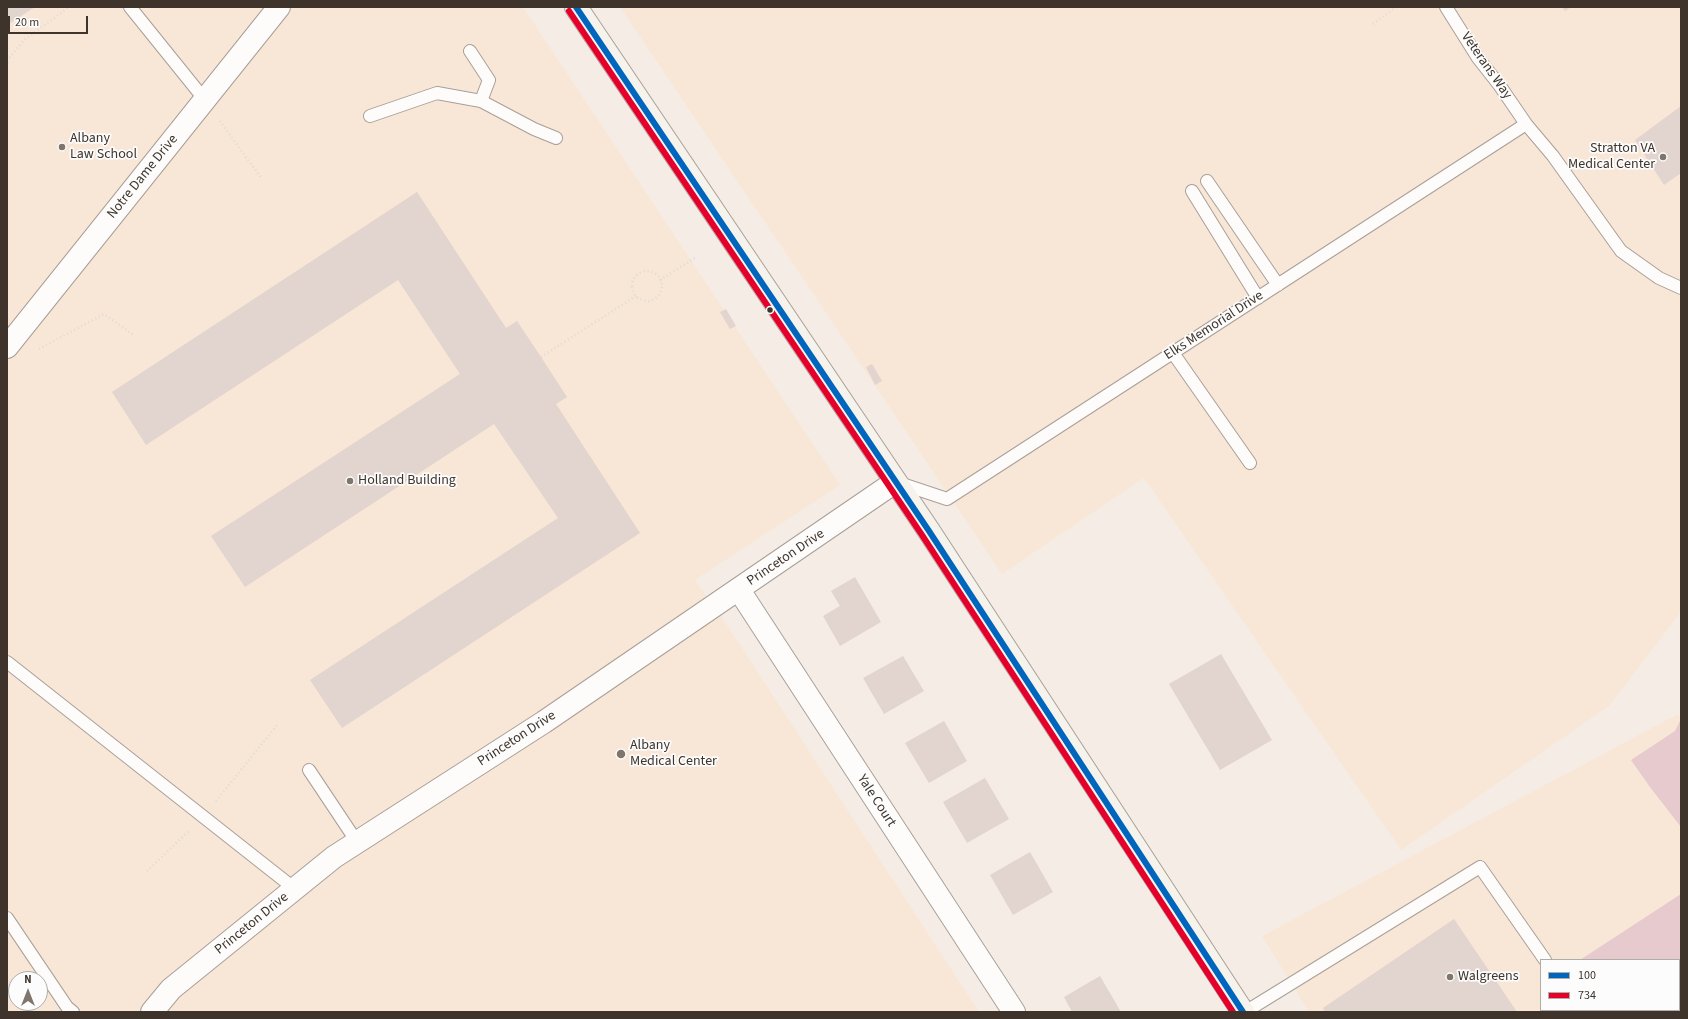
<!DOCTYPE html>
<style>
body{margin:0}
#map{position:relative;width:1688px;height:1019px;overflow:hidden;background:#f5ede5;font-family:"Source Sans 3",sans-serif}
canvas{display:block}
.frame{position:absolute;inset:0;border:8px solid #3e342b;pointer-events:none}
.legend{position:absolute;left:1540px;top:959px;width:140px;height:52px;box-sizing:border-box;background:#fcfcfc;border:1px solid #b0aca8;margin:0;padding:5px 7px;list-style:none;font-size:12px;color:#3e342b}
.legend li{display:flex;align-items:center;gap:8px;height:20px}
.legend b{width:20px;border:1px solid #b0aca8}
.north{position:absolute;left:8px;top:971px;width:40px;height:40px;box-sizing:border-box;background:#fcfcfc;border:1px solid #b0aca8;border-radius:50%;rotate:0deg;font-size:11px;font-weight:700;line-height:16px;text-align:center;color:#3e342b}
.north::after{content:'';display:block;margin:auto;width:14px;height:18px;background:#7e756c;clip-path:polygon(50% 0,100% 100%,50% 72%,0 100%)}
.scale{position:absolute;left:8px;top:16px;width:80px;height:18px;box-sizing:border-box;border:2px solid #3e342b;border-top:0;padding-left:5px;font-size:12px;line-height:14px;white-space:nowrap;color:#3e342b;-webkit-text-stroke:3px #fcfcfc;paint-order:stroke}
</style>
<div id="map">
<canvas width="1688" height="1019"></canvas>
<div class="frame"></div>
<ul class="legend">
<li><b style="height:5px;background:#0065bd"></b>100</li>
<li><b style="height:5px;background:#e4002b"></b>734</li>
</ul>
<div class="north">N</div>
<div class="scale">20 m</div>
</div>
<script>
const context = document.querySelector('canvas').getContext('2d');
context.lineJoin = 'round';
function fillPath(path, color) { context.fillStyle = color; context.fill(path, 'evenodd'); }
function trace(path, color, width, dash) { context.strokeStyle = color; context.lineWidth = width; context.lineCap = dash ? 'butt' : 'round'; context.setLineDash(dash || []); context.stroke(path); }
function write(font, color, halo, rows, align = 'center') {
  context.font = font + ' "Source Sans 3",sans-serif'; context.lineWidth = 3.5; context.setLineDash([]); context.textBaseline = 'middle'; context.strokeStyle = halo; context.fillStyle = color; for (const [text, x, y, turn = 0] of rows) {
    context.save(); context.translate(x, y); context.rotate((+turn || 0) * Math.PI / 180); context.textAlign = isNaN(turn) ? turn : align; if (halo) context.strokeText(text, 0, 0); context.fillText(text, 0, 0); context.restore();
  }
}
fillPath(new Path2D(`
 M7 7H523L840 485 695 580 731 631 979 1012H7ZM16 979H40V1003H16Z
 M620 7H1681V612L1609 706 1401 850 1144 478 1002 574Z
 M1678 714 1681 719V1012H1309L1262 936ZM1541 960H1679V1010H1541Z`), '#f8e6d6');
fillPath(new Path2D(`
 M1681 719V827L1650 787 1631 760 1675 731Z
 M1681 894V1012H1609L1608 1010H1679V960H1580Z`), '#e6cace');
fillPath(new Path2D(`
 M7 7H35L10 23 7 18Z
 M1562 7H1571L1565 11Z
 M1681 106V173L1664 185 1635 140Z
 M417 192 506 328 517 321 541 357 567 397 556 404 640 533 342 728 310 680 558 518 494 424 245 587 211 536 460 374 398 280 146 445 112 392Z
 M726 309 736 326 730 329 720 312Z
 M872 364 882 381 875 385 866 367Z
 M855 577 881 622 840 646 823 616 840 606 831 591Z
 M1221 654 1272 740 1220 770 1169 684Z
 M903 656 924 691 884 714 863 678Z
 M944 721 967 761 929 783 905 743Z
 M985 778 1009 819 967 843 943 802Z
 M1030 852 1053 892 1013 915 990 875Z
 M1454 919 1517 1012H1325L1323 1008Z
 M1100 976 1121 1012H1072L1064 997Z`), '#e2d4ce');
const lane = new Path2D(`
 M130 7 205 100
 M1446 7 1478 58 1500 86 1526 124 1553 156 1621 251 1659 278 1681 288
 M470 51 489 80 481 101
 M370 116 437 93 481 101 534 129 556 138
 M1207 181 1278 285
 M1192 191 1258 298
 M1173 353 1250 463
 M899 483 947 499 1526 124
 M7 662 295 889
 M309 770 357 842
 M7 918 67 1007 73 1012
 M1580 1010 1582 1012
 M1245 1012 1480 867 1545 960`);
const street = new Path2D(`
 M7 347 279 7
 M739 590 1014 1012
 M152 1012 171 989 334 857 544 722 895 482`);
const secondary = new Path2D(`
 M576 7 929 531 1243 1012`);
trace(lane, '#a8a098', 14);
trace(street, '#a8a098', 24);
trace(secondary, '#a8a098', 24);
trace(new Path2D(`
 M1373 24 1396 7
 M7 61 24 40 69 7
 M220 121 262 179
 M632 286a15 15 0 1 1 30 0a15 15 0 1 1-30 0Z
 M660 280 696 257
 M39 349 104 314 135 336
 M541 357 636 296
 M216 801 278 724
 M147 871 189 831`), '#dedbd8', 2.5, [1, 3]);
trace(lane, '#fefcfb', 12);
trace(street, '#fefcfb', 22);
trace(secondary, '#f6f3ec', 22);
trace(new Path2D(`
 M576 7 929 531 1243 1012`), '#0065bd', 6);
trace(new Path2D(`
 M569 11 922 535 1233 1012`), '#e4002b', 6);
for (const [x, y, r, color] of [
 [62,147,4,"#7e756c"],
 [1663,157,4,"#7e756c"],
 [770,310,3.5,"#3e342b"],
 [350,481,4,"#7e756c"],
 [621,754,5,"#7e756c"],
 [1450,977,4,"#7e756c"]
]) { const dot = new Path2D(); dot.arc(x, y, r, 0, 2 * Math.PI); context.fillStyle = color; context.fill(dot); trace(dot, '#fcfcfc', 1.5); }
write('14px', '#3e342b', '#fcfcfc', [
 ["Veterans Way",1486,66,55],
 ["Notre Dame Drive",143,177,-51],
 ["Elks Memorial Drive",1214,326,-33],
 ["Princeton Drive",786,558,-34],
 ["Princeton Drive",517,739,-33],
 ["Yale Court",876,801,57],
 ["Princeton Drive",252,924,-39]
]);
write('14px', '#3e342b', '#fcfcfc', [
 ["Albany",70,139],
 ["Law School",70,155],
 ["Stratton VA",1655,149,"right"],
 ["Medical Center",1655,165,"right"],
 ["Holland Building",358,481],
 ["Albany",630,746],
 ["Medical Center",630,762],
 ["Walgreens",1458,977]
], 'left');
</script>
